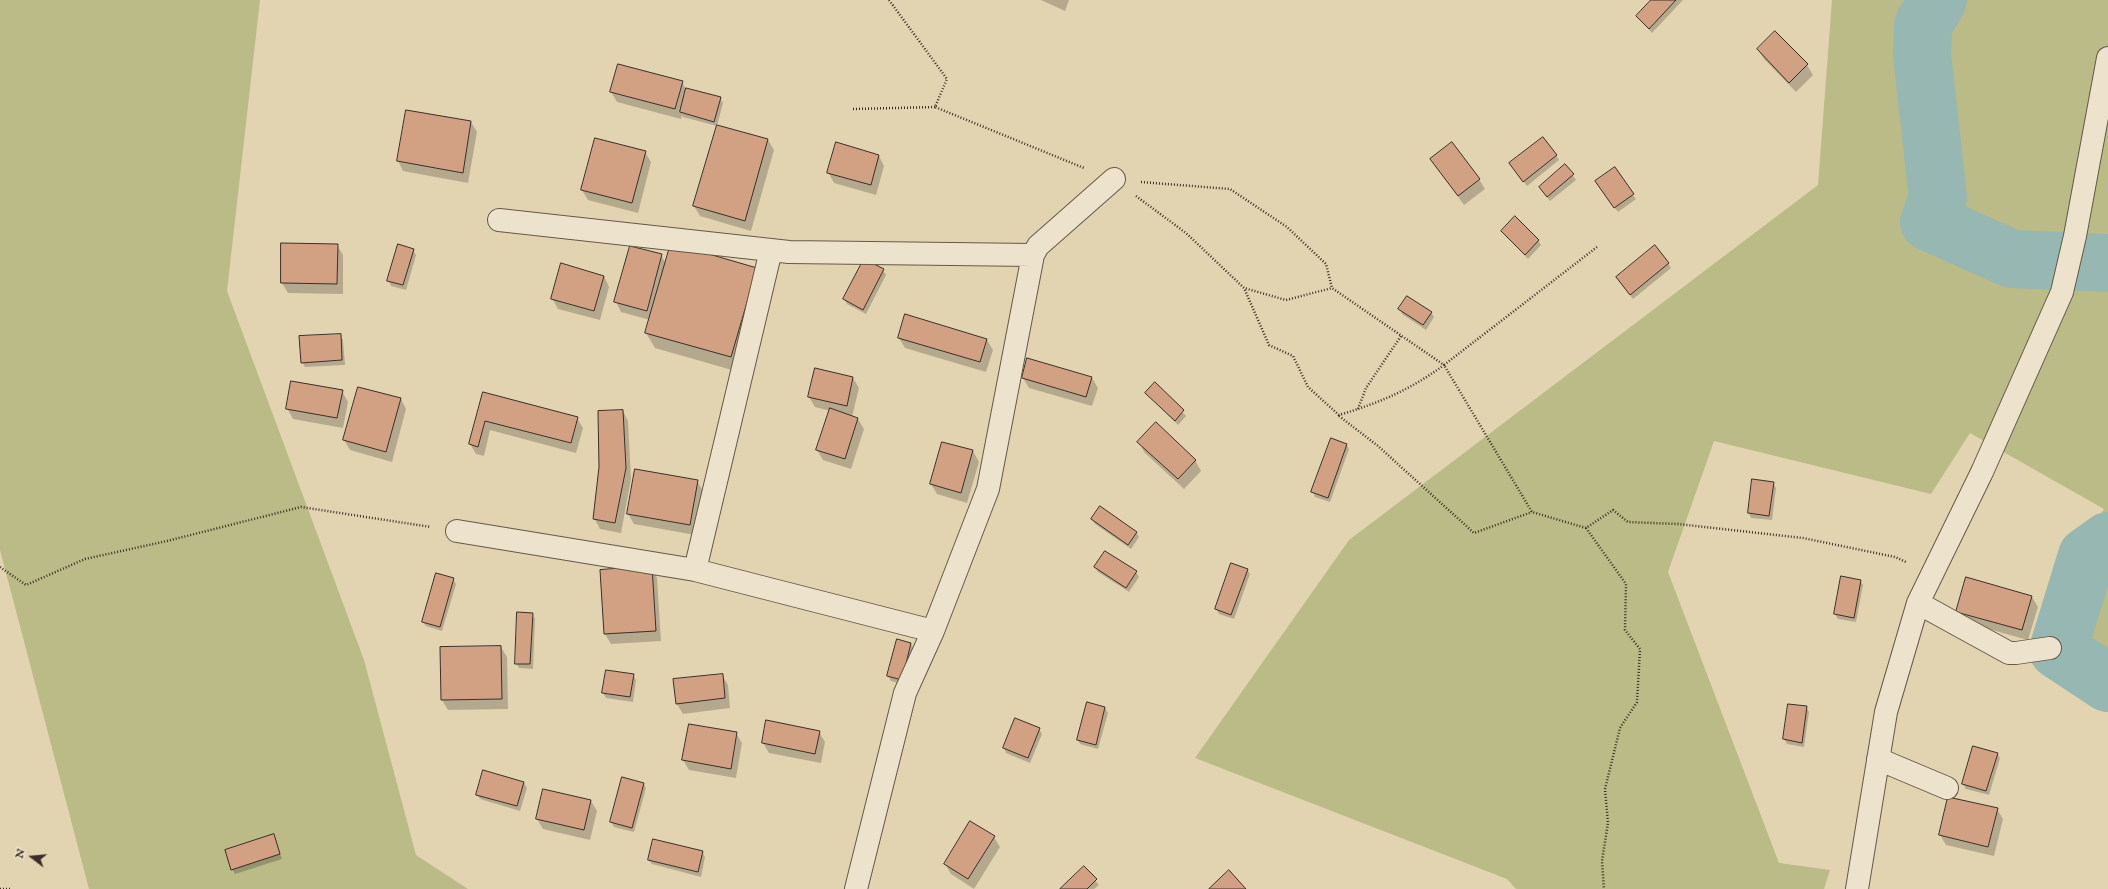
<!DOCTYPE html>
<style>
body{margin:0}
#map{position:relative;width:2108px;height:889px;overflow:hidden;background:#e3d4b1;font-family:"IM FELL English",serif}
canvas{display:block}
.north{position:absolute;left:12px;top:837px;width:40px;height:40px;-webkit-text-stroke:3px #ede3cc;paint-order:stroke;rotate:286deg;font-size:11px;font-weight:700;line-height:16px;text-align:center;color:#3b2e28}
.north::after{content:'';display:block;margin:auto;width:14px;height:18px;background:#3b2e28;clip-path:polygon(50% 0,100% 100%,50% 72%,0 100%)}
</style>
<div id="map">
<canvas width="2108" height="889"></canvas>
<div class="north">N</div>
</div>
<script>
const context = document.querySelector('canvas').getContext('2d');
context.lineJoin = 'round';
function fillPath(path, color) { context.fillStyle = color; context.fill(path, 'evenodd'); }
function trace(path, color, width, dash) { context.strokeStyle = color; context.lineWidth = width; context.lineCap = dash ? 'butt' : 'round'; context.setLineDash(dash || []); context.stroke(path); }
fillPath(new Path2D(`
 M0 0H260L227 291 364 660 416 855 468 889H89L0 550Z
 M1832 0H2108V657L2094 655 2057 579 2104 509 1970 433 1931 494 1714 441 1668 572 1779 863 1830 870 1824 889H1516L1507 879 1195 758 1349 540 1818 185Z`), '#babb87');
fillPath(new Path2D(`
 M1041 0H1069L1065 11Z
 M1652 0H1683L1652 33 1637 16Z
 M1758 49 1807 65 1813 75 1796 92 1764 59Z
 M682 82 686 89 720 98 723 103 717 126 768 140 774 150 751 231 700 216 694 206 717 126 683 117 682 115 681 119 617 102 611 92Z
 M406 111 471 122 477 132 468 183 403 171 398 161Z
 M645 152 651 162 638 213 588 200 582 190Z
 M1556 155 1559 160 1527 186 1513 168Z
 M879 156 884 166 876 195 834 183 828 172Z
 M1432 160 1479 179 1485 189 1464 205Z
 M1565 165 1576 180 1550 201 1543 192Z
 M1599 186 1633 195 1636 199 1618 212Z
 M1502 231 1538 240 1541 245 1528 259Z
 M282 244 337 245 343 255V294L288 293 282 283Z
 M413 250 416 255 406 290 391 286 389 281Z
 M661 255 666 264 756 269 739 372 655 348 646 333 650 320 621 312 616 302Z
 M1668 263 1671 268 1633 299 1620 282Z
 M883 270 886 275 866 314 847 304 844 299Z
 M604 276 609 287 600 320 558 309 552 298Z
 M1400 309 1431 312 1434 317 1426 330 1402 314Z
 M340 335 343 340 345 365 305 367 302 362Z
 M899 338 987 340 993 350 986 372 905 348Z
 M815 369 853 378 859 388 852 417 858 419 864 429 851 469 823 460 817 450 830 411 815 407 809 397Z
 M1023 378H1092L1098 388 1092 406 1029 388Z
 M1155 383 1186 416 1178 425 1146 393Z
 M342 391 348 402 343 428 293 419 287 408Z
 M483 393 577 418 583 428 576 453 490 430 484 456 476 454 470 444Z
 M401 399 406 409 392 462 350 450 344 440Z
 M623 411 628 421 631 479 621 533 600 529 594 518Z
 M1139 442 1195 460 1201 471 1184 489 1144 452Z
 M943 443 973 451 979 462 967 503 937 494 931 484Z
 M1346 444 1349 449 1330 502 1315 497 1313 492Z
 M697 481 703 491 695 535 634 524 628 514Z
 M1773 483 1776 488 1772 520 1751 518 1749 513Z
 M1092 519 1136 532 1139 537 1131 549 1095 524Z
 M652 567 657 578 661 641 611 644 605 634Z
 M1095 567 1136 572 1139 577 1129 592 1098 572Z
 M1247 569 1250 574 1234 619 1219 614 1216 609Z
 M453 579 456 584 442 631 426 626 423 622Z
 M1860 581 1863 585 1856 622 1838 619 1835 614Z
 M2032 597 2038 607 2028 640 1963 622 1957 611Z
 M532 614 535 619 533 669 519 668 516 663Z
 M911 644 913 649 905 685 891 681 888 676Z
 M501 647 507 657 508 709 448 710 442 700 441 648Z
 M633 675 636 680 633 702 606 698 603 693Z
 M722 675 728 685 730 708 683 714 677 704Z
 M1087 703 1105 708 1108 713 1098 749 1080 744 1078 740Z
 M1789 705 1806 707 1809 712 1804 747 1787 744 1784 739Z
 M689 725 736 733 742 743 736 778 689 770 683 760Z
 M1039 729 1042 734 1030 763 1006 753 1004 748Z
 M819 732 825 742 821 763 769 753 763 743Z
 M1997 753 2000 758 1989 795 1966 789 1963 784Z
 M524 783 527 788 520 811 480 799 477 794Z
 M643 783 646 788 634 832 614 827 611 822Z
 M591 801 597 811 590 840 543 829 537 819Z
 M1997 809 2003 819 1994 856 1946 845 1940 835Z
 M274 836 282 859 235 874 232 869Z
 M994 837 1000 847 974 889 951 874 945 864Z
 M702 852 705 857 701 877 652 864 649 860Z
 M1084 867 1099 885 1094 889H1061Z`), '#0003');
trace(new Path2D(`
 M1938 0 1923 25 1922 55 1938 198 1929 222 2012 259 2108 263
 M2108 541 2087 556 2058 650 2108 683`), '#96b7b2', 58);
const building = new Path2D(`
 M1651 0H1676L1649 29 1636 16Z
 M1775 31 1808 64 1789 83 1757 49Z
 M618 64 683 81 675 109 610 92Z
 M686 88 721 97 714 122 680 112Z
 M406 110 471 121 463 173 397 161Z
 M717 125 768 139 745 221 693 206Z
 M1543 137 1557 155 1523 182 1509 163Z
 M595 138 646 151 632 203 581 190Z
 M836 142 879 155 871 185 827 173Z
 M1452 142 1480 179 1458 196 1430 159Z
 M1565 164 1574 174 1547 197 1539 187Z
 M1615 167 1634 194 1614 208 1595 181Z
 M1515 216 1539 240 1525 255 1501 231Z
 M281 243 338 244 337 284 281 283Z
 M671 243 757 268 731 357 645 333Z
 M398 244 414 249 403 285 387 281Z
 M1655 245 1669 263 1630 295 1616 277Z
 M630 246 662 254 647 311 614 302Z
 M864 259 884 269 863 310 843 299Z
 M561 263 604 276 594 311 551 299Z
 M1407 296 1432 312 1423 325 1398 309Z
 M905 314 987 339 980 362 898 338Z
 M341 334 342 360 301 363 299 336Z
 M1027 358 1092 377 1086 397 1022 378Z
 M815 368 853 377 847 406 808 397Z
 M291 381 343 390 337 418 286 409Z
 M1155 382 1184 410 1175 421 1145 393Z
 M358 387 401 398 386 452 343 440Z
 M483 392 578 417 571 443 485 421 478 447 469 444Z
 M830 408 858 418 845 459 816 450Z
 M623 410 626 468 615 523 593 519 599 467 598 411Z
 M1156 422 1196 460 1178 479 1137 442Z
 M1331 438 1347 444 1328 498 1311 492Z
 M942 442 973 450 961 493 930 484Z
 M635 469 698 480 690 525 627 514Z
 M1752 479 1774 482 1769 516 1748 513Z
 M1100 506 1137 532 1128 545 1091 519Z
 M1105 551 1137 571 1126 588 1094 567Z
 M1231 563 1248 569 1231 615 1215 609Z
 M652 566 656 631 604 634 600 570Z
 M436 573 454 578 440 627 422 622Z
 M1841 576 1861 580 1854 618 1834 614Z
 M1966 577 2032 596 2022 630 1956 612Z
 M517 612 533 613 530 664H515Z
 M897 639 911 643 902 680 887 676Z
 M501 646 502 699 441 700 440 647Z
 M606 670 634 674 630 697 602 693Z
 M723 674 725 698 676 704 673 679Z
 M1087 702 1105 707 1096 745 1077 740Z
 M1788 704 1807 706 1802 743 1783 739Z
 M1015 718 1040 728 1028 758 1003 748Z
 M766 720 820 731 815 754 762 743Z
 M689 724 737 732 731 769 682 760Z
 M1973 746 1998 753 1986 791 1962 784Z
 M483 770 524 782 517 806 476 795Z
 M622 777 644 783 632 828 610 822Z
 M543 789 591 800 584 830 536 819Z
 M1948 797 1998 808 1988 847 1939 835Z
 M970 821 995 836 968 879 944 864Z
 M274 834 280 854 231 870 225 850Z
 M653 839 703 851 698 872 648 860Z
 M1084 866 1097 879 1087 889H1060Z
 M1229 870 1246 889H1209Z`);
fillPath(building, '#d2a183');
trace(building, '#3b2e28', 1);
const street = new Path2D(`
 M499 220 789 252 1033 255
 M457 531 695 570 933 631
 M695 570 771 250
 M1918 603 2009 653H2016L2050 648
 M1878 759 1947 788
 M856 889 905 693 933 631 988 489 1033 255 1038 246 1114 179
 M1857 889 1886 712 1918 603 1982 472 2062 292 2075 236 2108 58`);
trace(street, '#65584a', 24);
trace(new Path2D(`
 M889 0 947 79 935 107 1084 168
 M853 109 935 107
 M1141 182 1230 189 1287 227 1326 264 1332 288 1444 365C1410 390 1379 403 1339 415L1308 387 1293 356 1269 345 1244 288
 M1136 196 1186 233 1244 288 1286 300 1332 288
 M1597 247 1444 365 1532 512 1586 528 1613 510 1628 522 1678 524 1803 538 1895 557 1906 562
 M1358 409 1366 388 1401 336
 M1339 416 1378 446 1474 533 1532 512
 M1586 528 1626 584 1625 630 1640 649 1637 702 1620 728 1605 789 1608 823 1602 861 1604 889
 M0 567 26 585 85 559 167 541 301 507 431 527
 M0 889H11`), '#3b2e28', 2.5, [1, 2]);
trace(street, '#ede3cc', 22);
</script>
